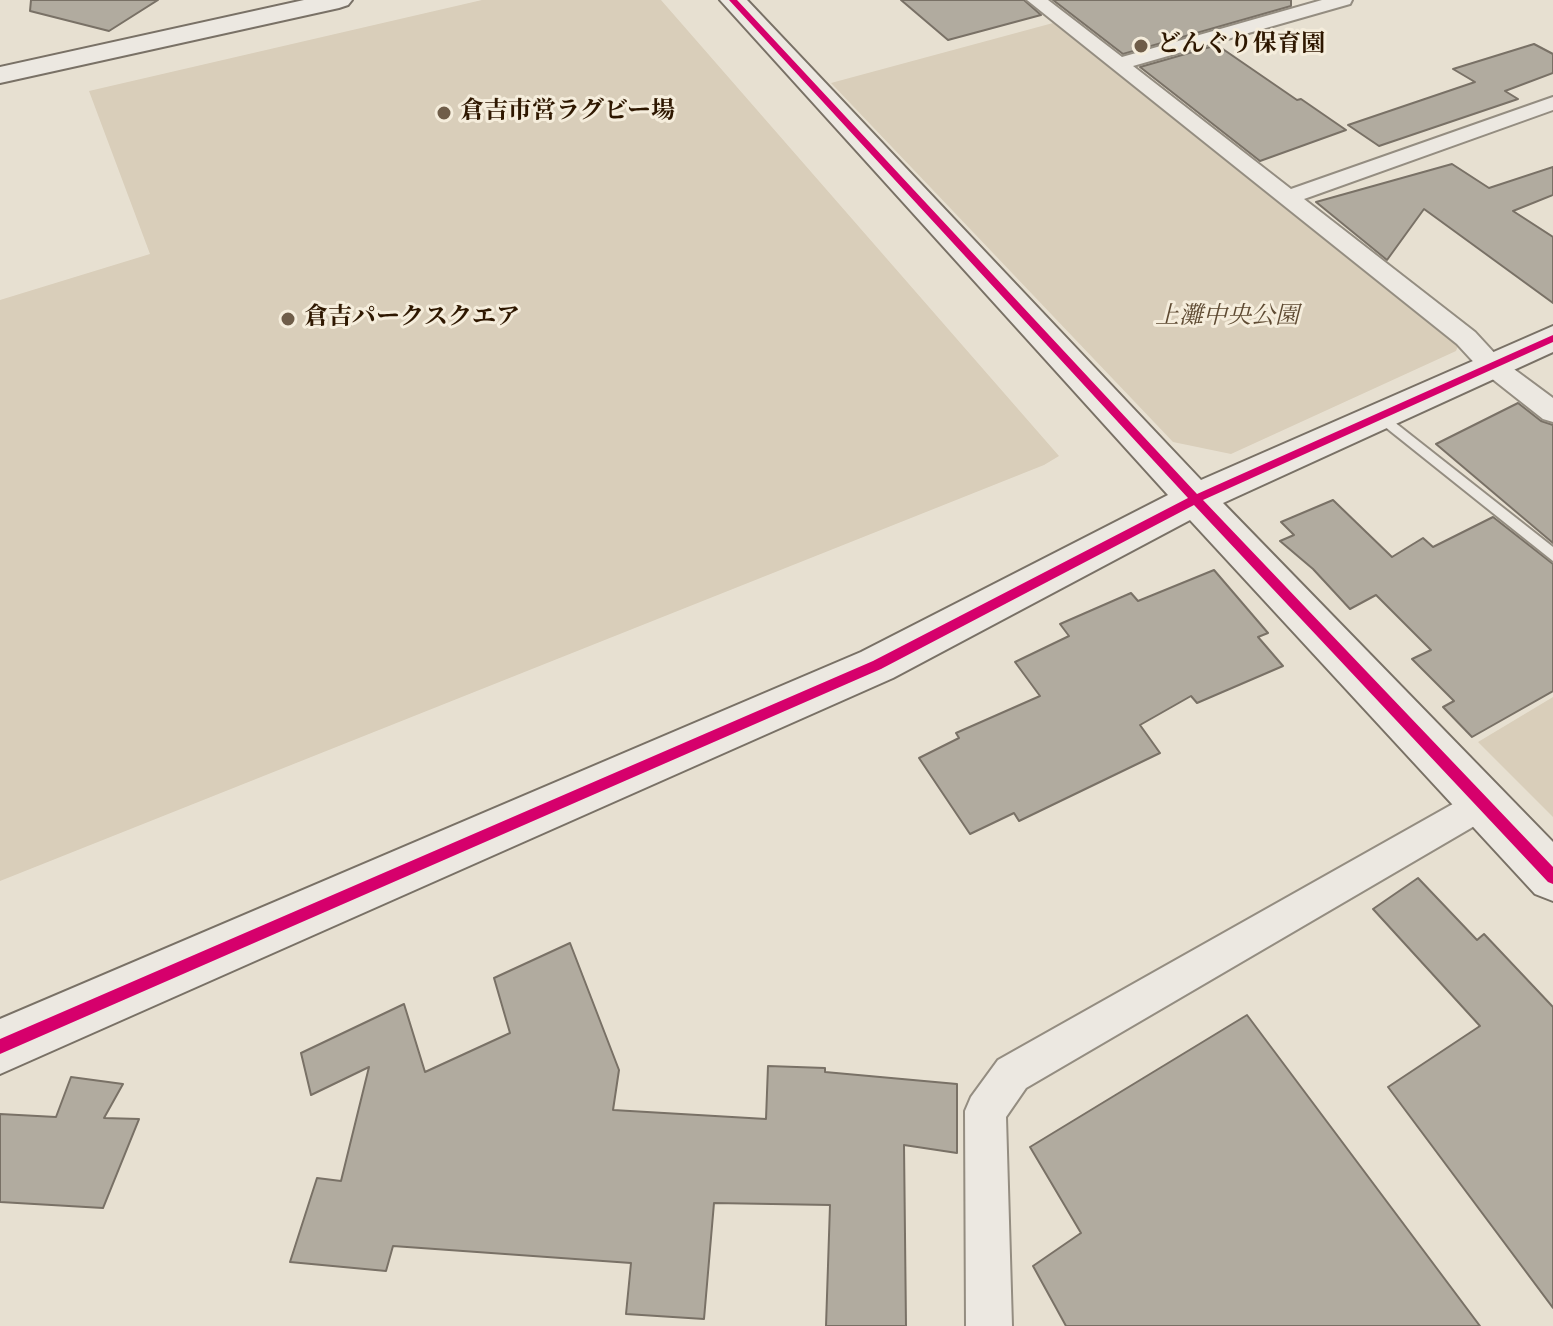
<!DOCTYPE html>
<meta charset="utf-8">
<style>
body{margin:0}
canvas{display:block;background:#e7e0d1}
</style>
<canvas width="1553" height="1326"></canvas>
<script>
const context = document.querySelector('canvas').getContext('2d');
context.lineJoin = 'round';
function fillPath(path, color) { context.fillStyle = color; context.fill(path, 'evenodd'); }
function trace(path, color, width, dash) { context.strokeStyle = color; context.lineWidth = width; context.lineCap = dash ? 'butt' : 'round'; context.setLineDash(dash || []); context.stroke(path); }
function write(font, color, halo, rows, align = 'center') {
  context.font = font + ' "IM FELL Double Pica","Noto Serif JP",serif'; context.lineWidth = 6; context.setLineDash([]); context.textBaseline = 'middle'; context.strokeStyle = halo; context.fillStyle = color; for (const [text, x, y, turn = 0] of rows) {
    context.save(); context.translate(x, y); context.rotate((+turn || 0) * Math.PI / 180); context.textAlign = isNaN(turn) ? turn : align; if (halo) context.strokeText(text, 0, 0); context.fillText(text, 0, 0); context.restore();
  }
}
fillPath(new Path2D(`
 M482 0H661L1059 456 1044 465 0 881V300L150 254 89 91Z
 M1053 23 1455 337 1459 343 1456 351 1231 454 1173 442 831 83Z
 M1553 697V817L1478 742Z`), '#d9ceba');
const building = new Path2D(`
 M31 0H158L109 31 30 11Z
 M901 0H1024L1041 15 948 40Z
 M1053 0H1291V6L1123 54Z
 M1534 44 1553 54V73L1505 91 1518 99 1379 146 1348 125 1475 82 1453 69Z
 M1217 45 1297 100 1301 99 1346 130 1260 161 1140 67Z
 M1452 164 1489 188 1553 167V195L1513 211 1553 237V303L1424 209 1387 260 1316 202Z
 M1518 403 1541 421 1553 425V543L1436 444Z
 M1333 500 1392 557 1423 538 1433 547 1493 517 1553 564V691L1472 737 1443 707 1454 701 1412 659 1431 650 1376 595 1350 609 1313 569 1280 541 1294 535 1281 522Z
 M1214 570 1268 633 1258 637 1283 666 1197 703 1191 696 1140 725 1160 753 1019 821 1014 813 970 834 919 758 959 738 956 733 1040 696 1015 662 1069 636 1060 624 1131 593 1138 601Z
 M1418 878 1477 940 1484 934 1553 1007V1308L1388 1087 1480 1026 1373 909Z
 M570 943 619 1070 613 1110 766 1119 768 1066 825 1068V1072L957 1084V1153L904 1145 906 1326H826L830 1205 714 1203 704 1319 626 1314 631 1263 393 1246 386 1271 290 1262 317 1178 341 1181 369 1067 311 1095 301 1053 404 1004 425 1072 510 1033 494 978Z
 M1247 1015 1480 1326H1066L1033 1266 1081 1233 1030 1147Z
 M71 1077 123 1084 104 1118 139 1119 103 1208 0 1202V1114L56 1117Z`);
fillPath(building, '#b1ab9f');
trace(building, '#797166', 2);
const lane = new Path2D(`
 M1379 410 1553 547V561L1374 418 1372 415Z`);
const street = new Path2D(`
 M1027 0H1048L1122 57 1322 0H1352L1350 4 1133 66 1291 189 1553 97V110L1304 199 1475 332 1499 358 1553 398V422L1543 419 1481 370 1457 344Z
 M1483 787 1495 792 1500 803 1495 814 1026 1088 1006 1117 1012 1326H966L965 1111 971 1097 998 1060Z`);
const secondary = new Path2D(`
 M304 0H352L348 5 339 8 0 83V67Z
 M720 0H747L1201 480 1553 326V352L1223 503 1553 842V901L1535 894 1190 520 893 678 0 1074V1019L861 652 1168 495Z`);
trace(lane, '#948d81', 4);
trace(street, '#948d81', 4);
trace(secondary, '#797166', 4);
fillPath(lane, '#ece8e1');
fillPath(street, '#ece8e1');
fillPath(secondary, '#ece8e1');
fillPath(new Path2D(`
 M729 0H737L1197 494 1553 335V342L1203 500 1553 867V884L1548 882 1194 505 881 669 0 1054V1039L873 661 1188 498Z`), '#d6006c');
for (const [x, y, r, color] of [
 [1141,46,8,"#6f5d49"],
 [444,113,8,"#6f5d49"],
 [288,319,8,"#6f5d49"]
]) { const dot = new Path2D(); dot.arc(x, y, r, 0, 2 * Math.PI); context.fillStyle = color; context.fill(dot); trace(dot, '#f5eddc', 3); }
write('bold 24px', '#2e1700', '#f5eddc', [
 ["どんぐり保育園",1157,46],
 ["倉吉市営ラグビー場",460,113],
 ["倉吉パークスクエア",304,319]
], 'left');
write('italic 24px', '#5e4a32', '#f5eddc', [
 ["上灘中央公園",1227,318]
]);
</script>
